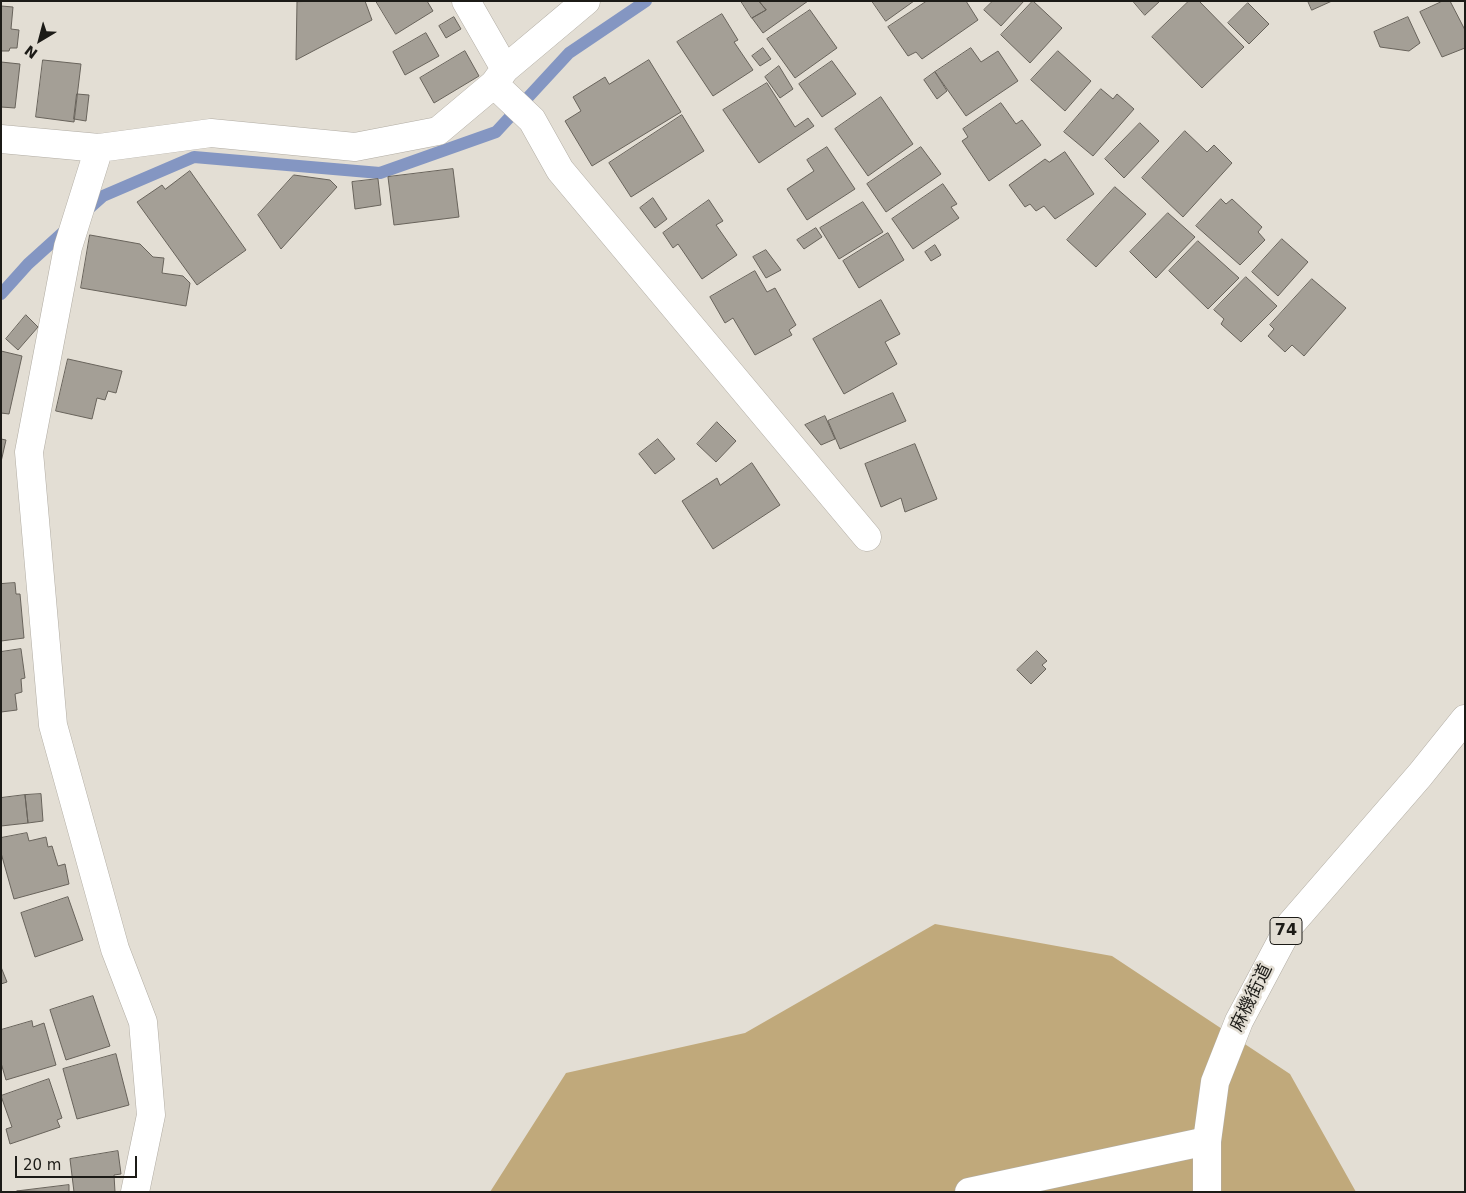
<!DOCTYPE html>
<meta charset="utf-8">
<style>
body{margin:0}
#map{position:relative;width:1466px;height:1193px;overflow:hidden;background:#e3ded4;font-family:"DejaVu Sans",sans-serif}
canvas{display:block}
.frame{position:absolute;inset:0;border:2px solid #1c1b17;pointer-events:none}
.north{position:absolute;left:15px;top:15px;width:50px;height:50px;-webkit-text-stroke:4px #e3ded4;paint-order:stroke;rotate:217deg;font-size:14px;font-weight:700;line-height:20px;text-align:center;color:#1c1b17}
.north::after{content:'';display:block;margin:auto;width:18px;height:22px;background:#1c1b17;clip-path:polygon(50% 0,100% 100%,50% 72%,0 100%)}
.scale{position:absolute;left:15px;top:1156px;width:122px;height:22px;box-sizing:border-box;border:2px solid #1c1b17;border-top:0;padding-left:6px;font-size:15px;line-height:18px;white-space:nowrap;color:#1c1b17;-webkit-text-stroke:4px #e3ded4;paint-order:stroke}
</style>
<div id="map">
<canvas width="1466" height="1193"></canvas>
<div class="frame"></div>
<div class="north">N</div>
<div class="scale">20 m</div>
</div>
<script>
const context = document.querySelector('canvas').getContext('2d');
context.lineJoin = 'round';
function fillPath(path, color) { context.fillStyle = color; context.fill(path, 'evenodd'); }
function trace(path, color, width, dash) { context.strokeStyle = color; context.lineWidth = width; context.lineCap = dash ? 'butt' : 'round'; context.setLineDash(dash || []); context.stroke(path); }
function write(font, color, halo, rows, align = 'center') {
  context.font = font + ' "DejaVu Sans","Noto Sans JP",sans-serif'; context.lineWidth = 5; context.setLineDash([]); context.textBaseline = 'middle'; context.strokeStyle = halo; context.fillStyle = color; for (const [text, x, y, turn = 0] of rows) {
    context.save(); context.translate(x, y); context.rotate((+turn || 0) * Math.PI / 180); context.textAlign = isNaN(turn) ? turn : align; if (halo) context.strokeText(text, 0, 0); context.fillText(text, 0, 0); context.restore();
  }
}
fillPath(new Path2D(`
 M935 924 1112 956 1290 1074 1356 1192H490L566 1073 745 1033Z`), '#c0a97b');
trace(new Path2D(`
 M85 212 103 196 194 157 380 173 496 132 569 53 646 1
 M1 294 28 264 69 227`), '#8496c2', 12);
const building = new Path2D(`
 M365 1 372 20 296 60 297 2Z
 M376 1H427L433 11 396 34Z
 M741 1H759L766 10 752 18Z
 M759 1H808L763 33 752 18 766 10Z
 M872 1H914L886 21Z
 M927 1H966L978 20 922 59 916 52 908 56 888 27Z
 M993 1H1024L1001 26 984 10Z
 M1033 1 1062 28 1030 63 1001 35Z
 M1133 1H1160L1145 15Z
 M1189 1H1199L1244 47 1202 88 1152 37Z
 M1308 1H1332L1312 10Z
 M1443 1H1450L1465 30V48L1442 57 1420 12Z
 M1248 3 1269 24 1249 44 1228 23Z
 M1 6 13 7 11 29 19 30 17 48H10L9 51H1Z
 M810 10 837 48 795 78 767 39Z
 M722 14 738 40 734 42 753 70 713 96 677 42Z
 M454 17 461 29 446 38 439 26Z
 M1408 17 1420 43 1409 51 1380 47 1374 32Z
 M426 33 439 56 405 75 393 52Z
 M763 48 771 59 760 66 752 56Z
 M971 48 981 62 998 51 1018 81 966 116 935 72Z
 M465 51 479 76 434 103 420 78Z
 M1058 51 1091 81 1065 111 1031 80Z
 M43 60 81 64 74 122 36 117Z
 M649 60 681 112 592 166 565 121 581 111 573 97 605 77 609 84Z
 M832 61 856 94 822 117 799 84Z
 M1 62 20 64 15 108 1 107Z
 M779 66 793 89 780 98 765 77Z
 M935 72 947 91 937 99 924 80Z
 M767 83 795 127 808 118 814 126 759 163 723 110Z
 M1101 89 1113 99 1117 94 1134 109 1093 156 1064 132Z
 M77 94 89 95 86 121 74 119Z
 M881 97 913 144 868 176 835 129Z
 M1001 103 1016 124 1022 120 1041 145 989 181 962 141 968 137 963 129Z
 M682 115 704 151 631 197 609 163Z
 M1140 123 1159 141 1124 178 1105 159Z
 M1185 131 1207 152 1214 145 1232 163 1183 217 1142 178Z
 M827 147 855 189 807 220 787 189 814 171 807 160Z
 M921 147 941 174 886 212 867 184Z
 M1065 152 1094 194 1055 219 1044 206 1036 211 1030 204 1025 207 1009 185 1045 159 1049 162Z
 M453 169 459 217 394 225 388 177Z
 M190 171 246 250 197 285 137 202 162 185 165 189Z
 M294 175 330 180 337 187 281 249 258 215Z
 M378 179 381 205 355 209 352 182Z
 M943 184 957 204 951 207 959 218 913 249 892 219Z
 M1115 187 1146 214 1096 267 1067 240Z
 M653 198 667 219 655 228 640 208Z
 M1221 199 1226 204 1232 199 1262 227 1258 232 1265 240 1240 265 1196 226Z
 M709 200 723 221 716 225 737 255 702 279 678 244 673 248 663 233Z
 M863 202 883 232 839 259 820 228Z
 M1168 213 1195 237 1156 278 1130 252Z
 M816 228 822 237 804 249 797 240Z
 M888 233 904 260 859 288 843 261Z
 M90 235 140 244 153 257 164 258 162 273 183 276 190 283 186 306 81 288Z
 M1282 239 1308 262 1278 296 1252 272Z
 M1198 241 1239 278 1208 309 1169 271Z
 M935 245 941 255 931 261 925 252Z
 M766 250 781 270 766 278 753 257Z
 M755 271 767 292 775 288 796 325 789 330 792 335 755 355 733 318 725 323 710 297Z
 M1246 277 1277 306 1241 342 1221 324 1224 319 1214 310Z
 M1312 279 1346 308 1304 356 1292 345 1285 352 1268 336 1274 329 1270 325Z
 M881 300 900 334 885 342 897 364 844 394 813 339Z
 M26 315 38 327 18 350 6 339Z
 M1 351 22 356 9 414 1 413Z
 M68 359 122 371 116 393 108 391 105 400 97 398 92 419 56 411Z
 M893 393 906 421 840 449 828 421Z
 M825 416 835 439 821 445 805 425Z
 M717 422 736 441 716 462 697 444Z
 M1 439 6 440 1 462Z
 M658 439 675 459 655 474 639 454Z
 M915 444 937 499 905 512 901 498 881 507 865 464Z
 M752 463 780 505 713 549 682 501 717 478 720 485Z
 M15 583 16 594H20L24 638 1 641V584Z
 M21 649 25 678 21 679 22 692 15 694 17 710 1 712V652Z
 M1037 651 1047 661 1042 665 1046 669 1031 684 1017 670Z
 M41 794 43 821 28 823 25 795Z
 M25 795 28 823 1 826V798Z
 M27 833 29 841 46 837 48 847 52 846 58 866 65 864 69 884 14 899 1 853V838Z
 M68 897 83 940 35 957 21 913Z
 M1 967 7 982 1 984Z
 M93 996 110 1046 66 1060 50 1010Z
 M32 1021 33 1027 44 1023 56 1065 6 1080 1 1063V1030Z
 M116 1054 129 1105 77 1119 63 1069Z
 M49 1079 62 1118 57 1120 60 1127 10 1144 6 1129 12 1127 1 1096Z
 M118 1151 121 1174 114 1175 115 1192H74L70 1159Z
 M69 1185V1192L17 1191Z`);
fillPath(building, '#a49f96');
trace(building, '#68635b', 1);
const minor = new Path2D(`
 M466 1 505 69
 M494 84 532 120 560 170 867 537
 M1 139 99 148 211 133 355 147 438 131 494 84 505 69 586 1
 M99 148 68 247 29 452 53 725 115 949 143 1022 151 1115 135 1192
 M969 1192 1207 1141`);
const major = new Path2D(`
 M1207 1192V1141L1215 1082 1239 1021 1290 925 1420 775 1465 719`);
trace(minor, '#b1aca3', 29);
trace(major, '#b1aca3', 29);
trace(minor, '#fff', 28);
trace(major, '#fff', 28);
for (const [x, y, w] of [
 [1286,931,32]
]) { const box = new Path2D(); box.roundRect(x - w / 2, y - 13.5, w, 27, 4); context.fillStyle = '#e3ded4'; context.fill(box); trace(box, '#1c1b17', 1); }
write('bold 16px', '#1c1b17', null, [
 ["74",1286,931]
]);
write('18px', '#1c1b17', '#e3ded4', [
 ["麻機街道",1252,998,-64]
]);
</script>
